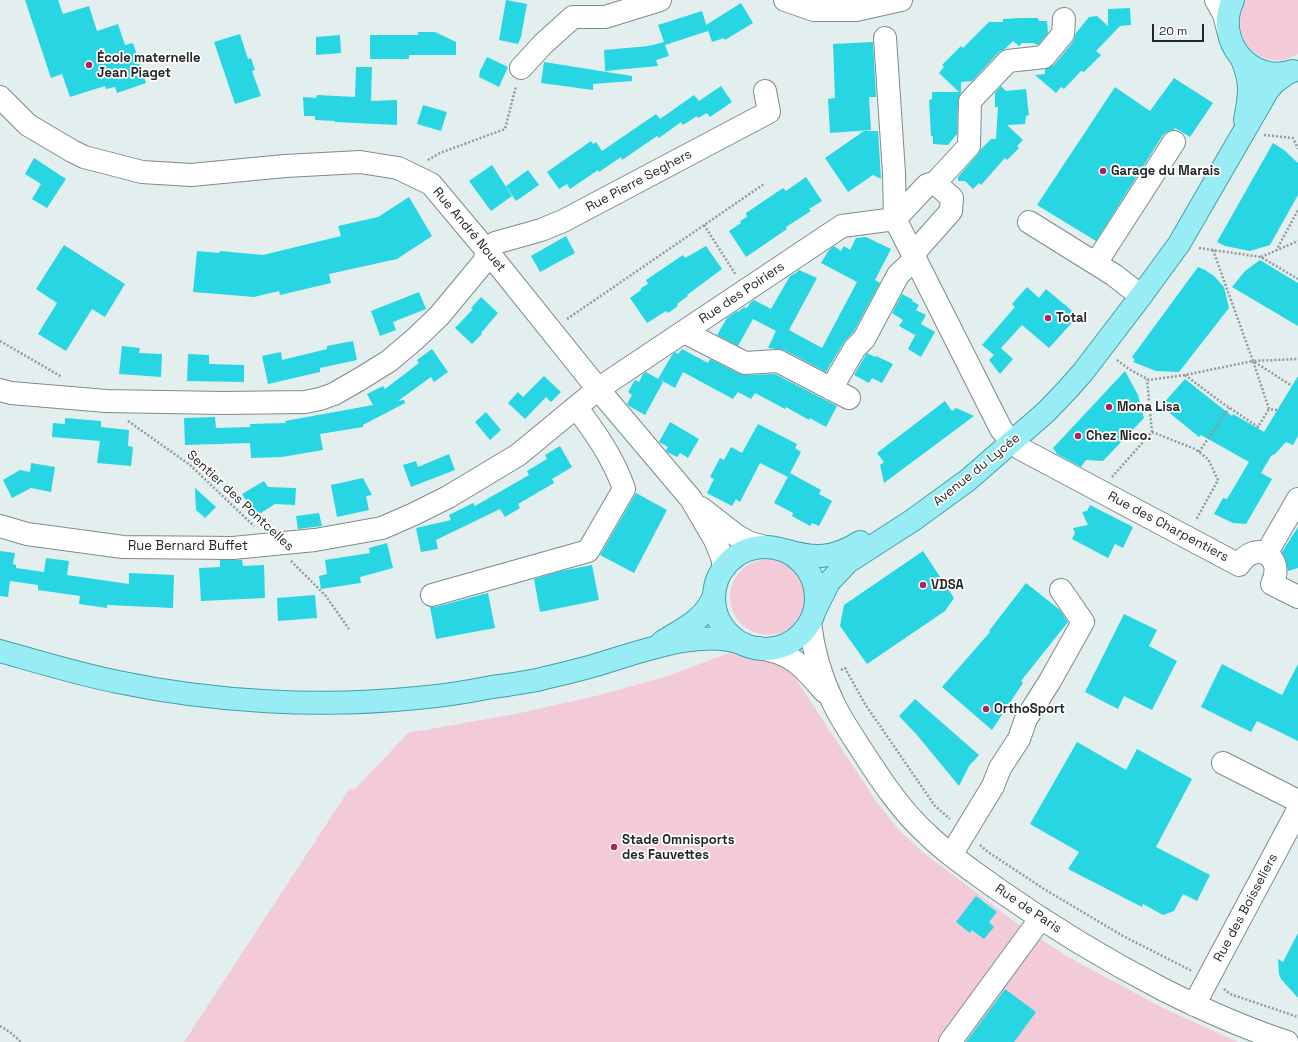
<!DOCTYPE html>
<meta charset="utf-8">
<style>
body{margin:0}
#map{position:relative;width:1298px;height:1042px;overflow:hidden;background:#e3efef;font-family:"Space Grotesk",sans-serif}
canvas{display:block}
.scale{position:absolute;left:1152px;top:24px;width:52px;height:18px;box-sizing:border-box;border:2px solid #232727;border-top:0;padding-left:5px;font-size:12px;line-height:14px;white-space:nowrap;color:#232727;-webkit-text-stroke:3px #fff;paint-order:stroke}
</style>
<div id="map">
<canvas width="1298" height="1042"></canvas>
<div class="scale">20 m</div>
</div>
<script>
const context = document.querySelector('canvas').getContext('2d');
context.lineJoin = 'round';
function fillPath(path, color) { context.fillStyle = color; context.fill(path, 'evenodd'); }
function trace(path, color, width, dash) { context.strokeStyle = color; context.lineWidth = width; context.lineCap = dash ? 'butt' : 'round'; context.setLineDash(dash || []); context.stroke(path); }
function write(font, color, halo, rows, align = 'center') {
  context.font = font + ' "Space Grotesk",sans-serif'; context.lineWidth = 3.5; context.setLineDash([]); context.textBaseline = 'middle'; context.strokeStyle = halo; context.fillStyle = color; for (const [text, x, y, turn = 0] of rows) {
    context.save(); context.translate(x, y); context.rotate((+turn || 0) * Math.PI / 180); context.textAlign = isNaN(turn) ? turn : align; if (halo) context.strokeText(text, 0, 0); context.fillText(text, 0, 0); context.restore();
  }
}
fillPath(new Path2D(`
 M1246 0H1298V54C1262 76 1225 37 1246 0Z
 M730 597a38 38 0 1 1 76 0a38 38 0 1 1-76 0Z
 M734 651 784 661 874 798 898 829 924 853 1015 922 1068 957 1163 1008 1238 1042H184L350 788 354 790 408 733 520 713 596 696 665 677Z`), '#f3cad7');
fillPath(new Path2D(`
 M25 0H58L63 14 89 6 97 31 118 24 125 45 133 43 146 83 117 93 115 87 106 89 105 86 70 97 62 74 51 78Z
 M506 0 527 4 521 37 518 44 499 40Z
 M741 3 753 23 725 40 724 38 712 42 706 25Z
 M1130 8 1131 25 1120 26 1096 51 1101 55 1084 72 1081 71 1064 89 1061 87 1056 93 1035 75 1045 74V69L1054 65 1073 42 1076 33 1089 17 1097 16 1108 26V9Z
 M702 11 708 31 665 45 669 56 656 60 658 66 605 71 604 50 649 46 664 42 658 25Z
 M1020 18H1038L1039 21H1047L1048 33 1038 45 1033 43H1022L1019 46 1013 41 1005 49 999 52 972 81 961 82V92L958 101 957 134 948 145 933 144V136H931L929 100 932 99V92H959L939 73 944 67 942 65 961 46 963 48 989 22H1003V19Z
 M418 32H435L456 42V55H409V59H370V35H418Z
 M240 34 248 59 251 58 255 70 252 71 261 96 235 104 214 42Z
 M340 35 341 53 316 55V37Z
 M873 42 876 97H869L871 130 830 133 828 99 835 98 833 44Z
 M487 57 508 67 499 87 479 77 480 71Z
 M544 62 632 76V81L593 84V90L541 83Z
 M356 67H372L371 101 397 100V125L335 122V121L315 120V116H304L303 97 316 98 317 95 355 97Z
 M1174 78 1213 103 1190 137 1175 128 1174 130 1168 131 1163 135 1096 241 1037 205 1115 87 1150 111Z
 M721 86 732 102 710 117 707 113 698 118 697 116 683 125 681 122 659 138 657 136 622 160 621 157 599 172 598 170 570 189 567 184 559 189 547 172 591 141 593 144 596 142 602 151 656 114 660 119 694 95 699 101Z
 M1001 86 1006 91 1026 89 1029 115 1026 116 1025 124 1007 125 1023 140 1017 146 1019 148 1007 160 1005 158 981 185 979 183 973 189 965 181H958V177L978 154 981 149 991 139H996L998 107H995V93Z
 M423 105 447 112 441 131 417 124Z
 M864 131H878L881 179 873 175 848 192 825 158Z
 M1273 143 1284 150 1298 163V195L1270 245 1250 251 1225 246 1217 242Z
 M34 158 66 179 47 208 32 199 41 184 25 174Z
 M492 165 512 196 491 211 469 181Z
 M528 170 539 185 516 201 506 186Z
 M806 177 822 201 809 209 811 211 786 227 787 229 746 257 729 231 741 223 740 221 747 217 746 213 783 188 786 191Z
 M409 197 432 236 397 259 329 274 331 283 280 295 279 291 254 297 193 292 197 251 219 253 220 251 263 255 341 236 338 226 378 217Z
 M566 236 575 253 540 272 531 256Z
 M866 237 891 249 875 280 880 283 854 331 844 342 826 372 784 350 768 348 776 331 753 319 738 346 717 335 727 318 737 311 738 312 744 307 747 308 750 303 754 300 771 309 790 276 796 273 799 270 817 278 789 330 822 348 857 282 821 263 829 250 834 246 841 251 844 246 850 250 856 238Z
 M64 245 125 284 105 317 92 309 66 351 38 334 57 303 36 289Z
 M706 246 722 269 687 295 688 296 677 304 678 306 668 313 666 311 647 323 630 298 641 290V288L648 284 646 280 683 255 685 258Z
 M1260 260 1298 283V326L1232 287 1245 271Z
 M1198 267 1205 270 1214 276 1224 287 1229 308 1179 372 1156 371 1133 362 1135 360 1132 357Z
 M1027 287 1039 298 1046 289 1078 316 1049 348 1022 325 1001 348 1013 359 1000 374 989 360 994 355 982 345 1015 307 1012 304Z
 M419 292 426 309 393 322 396 330 380 336 371 311Z
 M902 294 913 300 912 301 919 305 916 310 926 315 915 335 899 326 903 320 892 313Z
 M481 297 498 313 481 333 482 334 472 344 455 328 473 309 471 308Z
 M921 324 935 332 921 357 908 349Z
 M353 341 357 360 320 368V372L268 384 262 356 281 352 282 360 327 349V346Z
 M122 346 140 348 139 353 162 354 161 377 119 374Z
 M432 349 448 372 434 382 431 377 398 401 404 400 405 403 363 425V427L320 434 323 450 282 457 251 458 250 443 185 445 184 418 215 417 216 428 250 427V424L286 423 285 421 373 405 367 394 383 386 385 389 419 363 417 360Z
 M682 349 708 363 710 359 740 374 746 375 775 374 837 406 826 427 810 418 809 420 786 407 785 409 755 393 751 399 738 392 733 399 683 372 675 388 659 379 663 382 645 415 629 406 627 404 632 395 628 392 635 380 639 382 643 374 646 372 658 379 672 355 675 352 678 354Z
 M867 353 875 357 876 356 893 364 882 383 872 378 869 383 854 375Z
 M188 354 209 355V364L244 365V382L187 381Z
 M1125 371 1138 395 1144 418 1103 461 1086 460 1081 467 1057 454 1053 448Z
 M544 376 561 392 551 402 546 397 525 419 508 403 518 392 523 397Z
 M1298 376V436L1293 445 1286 442 1275 454 1271 456 1261 473 1272 479 1246 524 1233 523 1214 514 1223 498 1227 499 1249 462 1201 435 1199 437 1161 406 1185 379 1232 416 1233 414 1264 432Z
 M945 401 952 411 956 408 974 416 884 483 880 465 884 462 877 453Z
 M486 412 501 430 490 440 475 422Z
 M65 418 101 421V427L129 430 128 446 133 447 131 466 97 463 100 441 52 437 53 423 65 424Z
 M670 422 699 439 688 458 680 453 677 457 667 452 666 450 668 447 659 442Z
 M758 424 797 444 795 448 801 452 788 477 760 463 740 502 736 499 732 506 707 493 714 479 710 477 720 458 724 460 731 447 742 453Z
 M560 446 572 467 552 479 554 483 518 504 520 508 505 517 500 509 436 540 438 549 421 552 416 528 451 520 449 515 473 503 475 506 529 475 527 471 547 459 545 455Z
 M449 454 455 470 411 487 403 465 416 461 418 467Z
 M31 463 55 467 51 492 31 488 12 498 3 480 20 470 30 472Z
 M790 473 821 490 819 494 832 501 819 526 812 523 810 526 792 516 793 513 774 503Z
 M363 478 372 495 366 496 369 510 337 517 331 485Z
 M264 481 268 487 296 488 295 505 275 504 256 516 242 494Z
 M195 488 216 507 205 518 196 510Z
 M636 493 667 510 634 573 600 555Z
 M1090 505 1133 527 1123 548 1115 544 1108 558 1072 539 1075 533 1073 528 1088 525 1082 512 1087 511Z
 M319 513 322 526 298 529 296 516Z
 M1298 527V568L1288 571 1286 561 1282 552Z
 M387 543 393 568 360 577 361 583 321 589 319 576 327 574 325 560 370 553 369 548Z
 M0 551 15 553 13 564 16 565V568L44 572 46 558 69 561 67 575 129 584V573L174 575 173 608 107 605V608L79 604 80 596 38 590V585L10 581 8 597 0 596Z
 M923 551 954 598 945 611 867 664 840 626 844 605Z
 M220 560H242L243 566 264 565 265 598 201 601 199 568 220 567Z
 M592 565 599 600 540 612 534 579 561 571Z
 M1026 583 1060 610 1068 622 1021 681 1023 683 992 730 942 687 990 632 989 631Z
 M488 593 495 628 436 639 430 607H435Z
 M315 595 317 618 278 621 277 598Z
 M1124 614 1157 630 1149 646 1177 661 1152 710 1124 696 1118 709 1085 692Z
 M1222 664 1282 695 1298 664V741L1257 721 1251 732 1201 707Z
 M915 699 979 755 969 766 959 786 917 735 899 716Z
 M1077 742 1126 770 1137 749 1192 779 1156 847 1210 875 1197 901 1183 894 1174 911 1163 915 1143 904 1142 907 1068 869 1079 852 1030 824Z
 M976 896 997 912 989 922 994 927 984 939 972 930 970 933 956 922Z
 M1298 933V998L1281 979 1279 974 1278 959 1283 962Z
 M1005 989 1036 1012 1014 1042H966Z`), '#28d5e2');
const minor = new Path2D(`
 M785 0 814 10H856L901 0
 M1216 0 1224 14 1228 30
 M573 17H605L660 0
 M885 38 894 173 895 219 1001 429C1007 437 1012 443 1021 449L1239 565C1255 539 1286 556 1272 584L1298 597
 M521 68 543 44 573 17
 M0 97 28 125 72 151 84 157 142 172 191 175 285 166 360 162 398 168 431 184 488 252 598 389 691 499 715 540 722 557 724 568
 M935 183 969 146 970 101 1008 61 1044 57 1063 34 1064 19
 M895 219 927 185 935 183 952 198 951 211 913 254
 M1029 222 1114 275 1141 296
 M1096 263 1174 142
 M684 332 745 363 778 361 849 398
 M831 389 855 348 864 339 898 275 915 259
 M0 390 11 393 106 401 223 403 305 402 320 399 334 394 360 379 389 361 415 339 439 316 483 263 488 252 495 243 541 230 563 221 769 112 765 91
 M701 508 737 536 750 543 765 547
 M0 526 27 534 123 547 233 548 315 540 382 528 414 514 448 497 518 455 598 389 842 226 895 219
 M1266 554 1298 499
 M432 595 588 551 624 489C614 459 595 432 576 407
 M810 623C813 649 821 677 832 700 839 716 849 731 859 746 879 777 900 810 928 835 948 855 973 871 996 888 1050 926 1106 960 1164 990 1204 1010 1244 1028 1287 1042
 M759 648C794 654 802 666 824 691
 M1223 763 1298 801
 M951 855 993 786 1000 768 1019 739 1026 719 1050 681 1083 622 1061 590
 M1194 1005 1298 810
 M950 1042 1041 918`);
const major = new Path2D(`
 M1233 0C1214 40 1250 85 1293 71
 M1241 57C1252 82 1250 94 1245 120
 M714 598a51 51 0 1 1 102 0a51 51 0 1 1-102 0Z
 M784 550C815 559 833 559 860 542
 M815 610 829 582 848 562 913 520 968 480 1046 412 1068 389 1083 372 1141 296 1179 244 1268 90 1275 82 1288 73
 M662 642C684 628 704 620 714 596
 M0 651C39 662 78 674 118 682 213 702 320 708 417 698 442 696 467 692 492 687 507 685 522 683 537 680 557 675 576 671 596 665 637 653 702 627 744 644`);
trace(minor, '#7f8a8b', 24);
trace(major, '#42a0a8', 24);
trace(new Path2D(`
 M1264 135 1293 138 1298 149
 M428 160 440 153 505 129 516 86
 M704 225 736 275
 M1199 248 1261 257 1298 279
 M1213 250 1253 361 1292 386
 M1276 251 1298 210
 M1261 257 1298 241
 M567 319 764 184
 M0 341 62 377
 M1117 360 1129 369 1149 380 1185 375 1253 361
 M1185 375 1221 402 1258 427 1269 409
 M1277 410 1269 409 1253 361 1298 359
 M128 421 190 465 254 526
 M1152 432 1195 449 1208 459 1218 480 1196 520
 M1199 452 1229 408
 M1112 477 1152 432 1147 379
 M291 561 325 595 349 629
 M841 670 845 668 865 704 935 806 950 819
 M980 845 988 852 1044 889 1123 936 1192 971
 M1224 989 1230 994 1298 1017
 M0 1026 10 1032 21 1042`), '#929a9a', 2.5, [2, 2]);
trace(minor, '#fff', 22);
trace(major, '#98edf4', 22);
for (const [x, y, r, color] of [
 [89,65,4,"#ac2264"],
 [1103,171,4,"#ac2264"],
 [1048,318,4,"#ac2264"],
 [1109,407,4,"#ac2264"],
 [1078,436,4,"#ac2264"],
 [923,585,4,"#ac2264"],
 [986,709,4,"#ac2264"],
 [614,847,4,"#ac2264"]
]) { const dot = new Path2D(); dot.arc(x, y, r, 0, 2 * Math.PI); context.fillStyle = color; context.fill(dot); trace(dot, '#fff', 1.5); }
write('bold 13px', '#232727', '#fff', [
 ["École maternelle",97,58],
 ["Jean Piaget",97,73],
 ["Garage du Marais",1111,171],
 ["Total",1056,318],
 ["Mona Lisa",1117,407],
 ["Chez Nico.",1086,436],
 ["VDSA",931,585],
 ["OrthoSport",994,709],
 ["Stade Omnisports",622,840],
 ["des Fauvettes",622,855]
], 'left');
write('13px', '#232727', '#fff', [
 ["Rue Pierre Seghers",639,181,-28],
 ["Rue André Nouet",469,230,50],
 ["Rue des Poiriers",742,293,-34],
 ["Avenue du Lycée",977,470,-39],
 ["Sentier des Pontcelles",240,501,43],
 ["Rue des Charpentiers",1168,527,28],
 ["Rue Bernard Buffet",188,546],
 ["Rue des Boisseliers",1246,908,-62],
 ["Rue de Paris",1028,909,34]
]);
</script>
